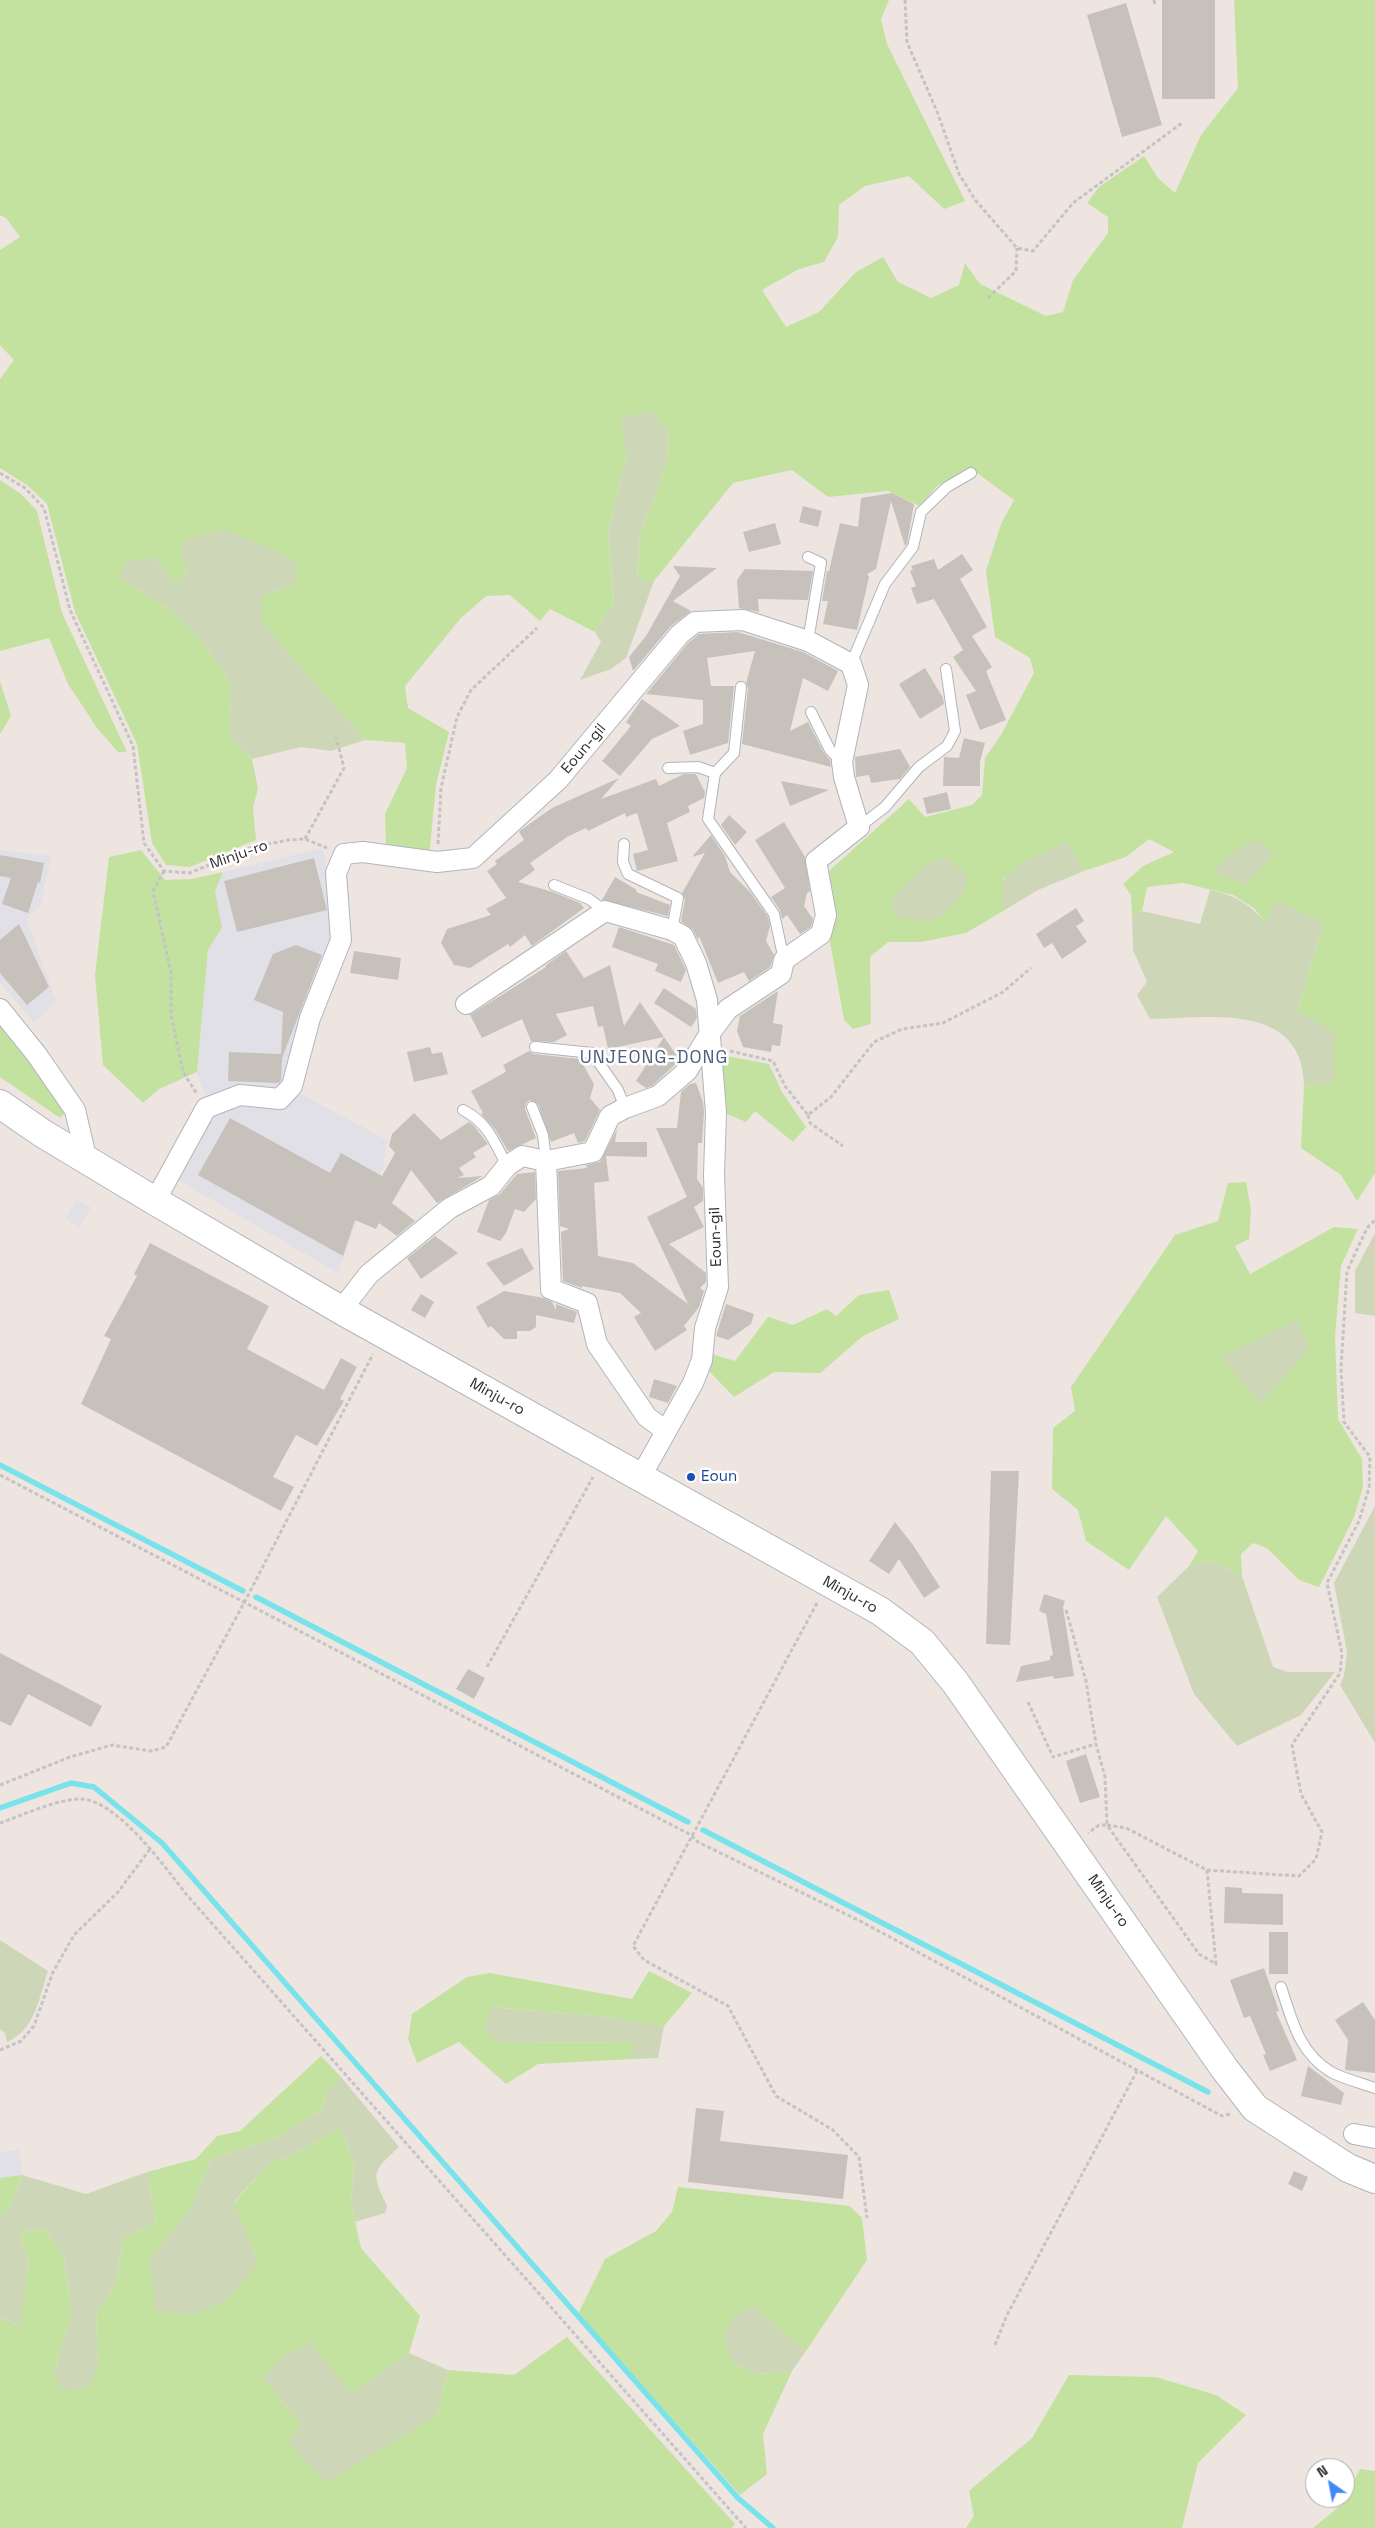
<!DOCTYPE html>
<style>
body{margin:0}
#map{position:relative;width:1375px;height:2528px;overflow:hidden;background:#eee5e0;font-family:"Space Grotesk",sans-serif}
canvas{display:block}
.north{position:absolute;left:1305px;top:2458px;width:50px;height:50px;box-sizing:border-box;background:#fff;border:1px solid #ababab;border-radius:50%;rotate:327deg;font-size:14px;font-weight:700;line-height:20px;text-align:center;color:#2d2d2d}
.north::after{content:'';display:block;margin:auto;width:18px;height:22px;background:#4789f4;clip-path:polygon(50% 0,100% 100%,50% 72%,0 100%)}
</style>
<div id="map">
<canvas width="1375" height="2528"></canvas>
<div class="north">N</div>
</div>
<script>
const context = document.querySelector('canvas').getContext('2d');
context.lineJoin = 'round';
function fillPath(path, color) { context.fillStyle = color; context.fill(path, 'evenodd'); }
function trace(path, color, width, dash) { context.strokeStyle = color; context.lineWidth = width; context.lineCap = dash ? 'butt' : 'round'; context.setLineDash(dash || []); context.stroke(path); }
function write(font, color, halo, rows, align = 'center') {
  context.font = font + ' "Space Grotesk",sans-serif'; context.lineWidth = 5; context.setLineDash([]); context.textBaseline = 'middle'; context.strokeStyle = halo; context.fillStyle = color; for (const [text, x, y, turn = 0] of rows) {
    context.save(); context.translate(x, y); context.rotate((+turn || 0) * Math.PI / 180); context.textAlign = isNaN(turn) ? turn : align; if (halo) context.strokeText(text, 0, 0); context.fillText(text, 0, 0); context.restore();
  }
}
fillPath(new Path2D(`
 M323 848 334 915V939L286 1084 268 1089 205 1095 197 1073 208 950 222 928 215 891 223 872Z
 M0 850 51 856 41 904 27 920 56 1001 34 1023 0 982Z
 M301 1094 387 1140 383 1168 363 1204 338 1273 176 1179 217 1111 246 1101 282 1106Z
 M76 1200 91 1207 80 1227 65 1219Z
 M19 2150 22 2175 0 2178V2152Z`), '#e1e0e7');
fillPath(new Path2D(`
 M0 0H889L881 19 887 44 965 201 944 209 909 176 865 186 839 205 838 237 824 262 799 269 762 290 786 327 819 312 856 272 883 257 898 282 931 298 959 285 965 263 980 284 1046 316 1063 312 1073 280 1108 233V217L1087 203 1099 187 1144 156 1158 178 1175 193 1201 135 1238 88 1234 0H1375V1173L1357 1201 1341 1175 1301 1148 1304 1086 1334 1083 1297 1011 1324 923 1265 922 1254 908 1233 895 1183 883 1147 887 1142 911 1132 916 1131 895 1123 884 1143 866 1174 852 1149 839 1126 857 1084 871 1066 842 1003 879V911L966 933 921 942H888L870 957 871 1024 853 1029 844 1020 829 936 834 909 829 871 909 799 925 817 972 805 982 795 985 758 1001 735 1034 673 1030 658 995 637 986 571 1001 524 1014 500 970 468 937 486 920 506 888 491 828 497 792 470 733 483 654 581 637 580 640 536 668 457 667 428 650 410 627 454 608 532 614 603 595 632 550 609 540 621 510 595 486 596 461 618 405 686 408 708 449 732 436 785 429 858 386 848 385 814 407 768 405 743 365 740 262 623V596L295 585 187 571 176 584 154 558 119 577 174 612 202 641 231 682 230 736 252 759 258 789 253 807 256 840 190 867 166 865 152 843 137 744 75 612 47 504 27 485 0 468V379L14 360 0 345V250L20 237 6 218 0 215Z
 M0 480 21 494 37 511 62 613 127 752H118L97 728 68 684 49 638 0 651Z
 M0 681 11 716 0 734Z
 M141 850 165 880 192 879 223 872 215 891 222 928 208 950 197 1072 159 1089 143 1103 103 1065 95 975 109 857Z
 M0 1025 29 1060 65 1113 60 1118 0 1077Z
 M721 1055 769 1064 782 1092 806 1127 793 1142 755 1111 746 1122 727 1114Z
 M1246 1182 1251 1210 1249 1239 1235 1246 1250 1274 1334 1227 1358 1229 1341 1266 1335 1337 1338 1419 1362 1459 1363 1487 1354 1517 1319 1587 1299 1580 1267 1548 1253 1543 1241 1554 1242 1576 1211 1561 1189 1566 1198 1551 1166 1516 1129 1570 1086 1541 1078 1510 1052 1489 1053 1428 1075 1411 1071 1387 1175 1235 1218 1221 1228 1183Z
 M889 1290 899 1319 863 1336 820 1373 774 1372 734 1397 709 1371 711 1354 735 1361 768 1317 793 1325 827 1309 836 1316 859 1295Z
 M649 1971 692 1993 664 2026 605 2017 492 2007 498 2043 634 2042 633 2059 538 2064 506 2084 459 2042 417 2063 408 2039 412 2014 467 1977 490 1973 632 1999Z
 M321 2056 341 2077 325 2095 323 2109 276 2138 212 2159 188 2213 150 2258 258 2263 234 2203 269 2163 293 2155 340 2127 354 2164 351 2204 361 2248 420 2316 409 2353 352 2395 263 2378 302 2425 437 2415 448 2370 514 2375 567 2337 735 2524 732 2528H0V2317L19 2326 29 2261 19 2231 46 2230 64 2257 72 2315 54 2373 98 2369 96 2313 116 2283 123 2238 156 2222 147 2172 196 2159 217 2136 240 2131Z
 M22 2175 10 2207 0 2219V2178Z
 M678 2187 850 2206 862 2218 867 2260 806 2351 753 2306 734 2363 757 2374 792 2371 763 2434 767 2474 740 2495 578 2314 605 2259 656 2231 672 2212Z
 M1069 2375 1156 2377 1216 2395 1246 2415 1198 2463 1182 2528H966L974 2516 969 2491 1032 2438Z
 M1360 2469 1375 2471V2528H1313L1341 2505Z`), '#c3e29f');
fillPath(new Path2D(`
 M650 410 667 428 668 457 640 536 637 579 654 581 626 658 611 669 580 680 601 642 595 632 614 603 608 532 627 454 621 419Z
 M225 530 276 550 297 565 295 585 262 596V623L365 740 331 751 301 747 252 759 230 736 231 682 202 641 174 612 119 577 126 561 154 558 176 584 187 571 179 547 191 538Z
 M1255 840 1274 853 1246 885 1213 872 1235 851Z
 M1067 842 1084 871 1038 890 1003 911V880L1025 861Z
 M945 858 966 874V889C938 922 937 927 894 916L891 899 928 863Z
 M1210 890C1234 895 1249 903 1265 922L1276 900 1324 923 1297 1011 1335 1032 1334 1083 1304 1086C1303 1001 1209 1018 1150 1019L1137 995 1147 982 1133 950 1132 916 1142 911 1200 924Z
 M1375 1233V1316L1355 1313V1271Z
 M1297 1320 1310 1348 1260 1404 1222 1357Z
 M1375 1506V1743L1340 1685 1344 1676 1347 1652 1334 1583Z
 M1211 1561 1242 1576 1273 1667 1288 1672H1335L1301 1715 1237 1746 1194 1694 1157 1597 1189 1566Z
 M0 1940 48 1971C39 1998 35 2030 7 2042L5 2033 0 2029Z
 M492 2007 605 2017 664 2026 658 2058 633 2059V2042L498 2043 484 2029Z
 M341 2077 399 2147C372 2172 371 2172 387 2206L385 2213 355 2222 351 2204 354 2164 340 2127 293 2155 269 2163 234 2202 258 2263 229 2299 194 2314 156 2312 150 2258 188 2213 212 2159 276 2138 323 2109 325 2095Z
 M147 2172 156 2222 123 2238 116 2283 96 2313 98 2370 90 2386 63 2391 54 2373 72 2315 64 2257 46 2230 19 2231 29 2261 20 2326 0 2317V2219L10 2207 22 2175 86 2194Z
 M753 2306 806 2351 792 2371 757 2374 734 2363 723 2338 734 2316Z
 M311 2343 352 2394 409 2353 448 2370 437 2415 326 2483 289 2442 302 2425 263 2378 284 2355Z`), '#cdd7b8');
trace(new Path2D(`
 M0 1465 243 1591
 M256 1597 688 1822
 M0 1808 71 1783 94 1787 162 1843 738 2498 773 2528
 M703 1830 1208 2092`), '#78e3eb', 5.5);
fillPath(new Path2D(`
 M1162 0H1215V99H1162Z
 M1126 3 1162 125 1122 137 1087 15Z
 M892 493 914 504 907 544 905 546 891 501 876 569 867 574 869 577 857 630 823 624 828 601H822L827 571H829L840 523 858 527 861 498Z
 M803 506 822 511 818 527 799 522Z
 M775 523 781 544 749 552 743 532Z
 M962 554 973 570 960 579 987 627 972 636 992 667 986 671 1006 720 980 730 966 695 976 691 953 657 963 650 934 599 917 604 911 588 916 586 910 571 913 570 911 566 934 559 938 570Z
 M673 566 717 568 673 601 691 611 671 626 633 671 629 657 646 636 680 576Z
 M745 569 813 571 808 600 758 599 759 612 739 608 737 580Z
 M738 632 803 652 838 671 828 691 803 678 790 731 808 722 824 753 830 760 831 767 742 744 748 688 746 683 755 651 707 658 711 686H734L728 743 690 755 683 731 703 724V700L646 694 688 643 699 634Z
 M925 668 943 698 944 704 920 719 899 684Z
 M642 699 680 726 652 739 620 776 602 761 631 726 626 722Z
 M964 738 985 743 980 762V786H943L944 757 959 758Z
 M900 749 910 767 900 779 871 783 869 775 856 777 855 757Z
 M684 774H696L705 792 704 798 688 806 690 812 667 823 678 861 637 871 633 854 648 850 637 813 626 817 625 813 588 831 586 828 567 837 530 863 535 870 518 882 553 892 580 903 584 908 532 946 525 935 510 947 508 944 470 968 454 965 441 943 447 929 491 915 486 909 506 898 487 871 497 864 495 861 524 840 519 832 521 830 552 808 619 778 601 799 656 779 659 786Z
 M781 781 829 790 790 806Z
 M947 792 951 809 927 814 923 798Z
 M729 815 747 832 735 845 721 825Z
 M784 822 805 857 810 891 807 893 804 906 813 919 811 927 800 934 787 915 782 919 780 910 771 897 785 888 755 840Z
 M711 835 725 856 730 872 751 893 768 917 770 926 766 941 774 955 770 967 749 981 744 972 718 983 699 936 698 940 693 930 681 921 685 899 682 893 705 853 692 857Z
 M0 855 44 863 40 883 38 882 28 913 2 904 11 878 0 876Z
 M314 858 327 910 237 932 224 881Z
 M615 877 637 890 636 892 670 905 668 916 602 900Z
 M1076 908 1084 921 1076 926 1087 942 1062 959 1052 943 1044 948 1036 934Z
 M19 924 49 987 27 1005 0 973V940Z
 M619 927 674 945 686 970 681 982 655 971 658 964 612 947Z
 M296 945 322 955 282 1058 281 1080 279 1083 228 1081 229 1052 281 1054 283 1012 254 1000 273 954Z
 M354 951 401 958 398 980 350 973Z
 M566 951 584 978 610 965 624 1026 640 1002 664 1037 608 1049 603 1026 598 1027 593 1006 556 1014 567 1035 554 1042 531 1041 522 1019 482 1038 470 1015 546 967 545 966Z
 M664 988 696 1009 697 1018 691 1027 654 1003Z
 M778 991 773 1023 783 1025 780 1046 772 1045 771 1052 743 1047 737 1031 740 1016Z
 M664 1037 680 1060 652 1086 646 1088 636 1081Z
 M430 1047 432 1054 442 1052 448 1074 414 1082 407 1052Z
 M529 1051 534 1054 580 1059 594 1084 590 1098 600 1110 585 1141 578 1143 574 1133 551 1142 538 1104 530 1100 526 1103 525 1109 536 1138 508 1151 495 1129 481 1114 483 1113 471 1091 504 1073 506 1071 503 1065Z
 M696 1083 703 1102 704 1112 702 1143H698L697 1179 703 1188V1201L694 1207 704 1227 669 1244 706 1273V1282L700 1288 704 1291 699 1307 684 1326 687 1330 655 1351 634 1317 641 1313 620 1293 582 1286V1288L563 1281 561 1232 569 1229 560 1226 558 1171 587 1168 586 1165 600 1162 617 1129 615 1142H647V1157L606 1156 609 1181 594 1183 598 1256 633 1263 688 1304 647 1217 687 1197 656 1128H677L681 1092 690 1084Z
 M414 1113 441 1140 469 1122 474 1126 488 1144 473 1153 476 1157 459 1168 464 1175 457 1178 483 1176 437 1203 411 1170 392 1203 415 1221 397 1236 379 1223 376 1229 355 1220 343 1256 198 1175 230 1118 330 1173 341 1153 382 1176 395 1153 389 1146 392 1134Z
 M535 1172 536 1199 524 1212 515 1209 506 1233 500 1241 477 1232 489 1200 500 1194 517 1174Z
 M435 1236 458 1253 421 1279 407 1258Z
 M150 1243 269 1306 247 1349 324 1390 341 1358 357 1367 340 1399 344 1401 317 1446 296 1435 273 1477 294 1487 281 1511 81 1404 111 1339 104 1336 137 1276 134 1274Z
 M522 1248 534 1269 504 1286 486 1263Z
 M504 1291 544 1298 552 1302 556 1310V1304L577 1312 574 1323 536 1315V1327L530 1331H517V1339H504L491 1326 488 1328 476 1307Z
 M421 1294 434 1302 425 1318 411 1310Z
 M726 1304 754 1314 751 1324 728 1340 716 1336Z
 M654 1379 677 1386 668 1403 649 1397Z
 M991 1471H1019L1010 1645 986 1644Z
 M895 1522 913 1545 940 1587 924 1598 899 1559 889 1574 869 1561Z
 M1044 1594 1065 1601 1063 1607 1074 1676 1054 1679 1053 1676 1016 1682 1021 1666 1050 1660V1656L1053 1655 1046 1614 1039 1611Z
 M0 1653 102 1706 91 1727 28 1694 11 1726 0 1721Z
 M468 1669 485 1678 474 1699 456 1689Z
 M1086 1754 1100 1797 1080 1803 1066 1761Z
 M1225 1887 1242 1888V1893L1283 1894V1925L1224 1923Z
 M1269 1932H1288V1974H1269Z
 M1264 1968 1279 2011 1276 2012 1297 2060 1270 2071 1263 2055 1266 2054 1250 2016 1244 2018 1230 1980Z
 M1363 2002 1375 2020V2073L1345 2070 1348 2040 1335 2020Z
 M1308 2066 1344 2093 1341 2105 1301 2096Z
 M696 2108 724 2111 720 2141 848 2155 843 2199 688 2182Z
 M1294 2171 1308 2177 1302 2191 1288 2184Z`), '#c7c1bb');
const service = new Path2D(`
 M808 557 821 563 808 641
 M851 664 885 584 913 547 921 512 947 487 971 473
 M741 687 734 753 715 773 708 819 774 914 784 960
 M811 712 830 750 842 762
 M668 768 698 767 715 773
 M859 827 885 807 919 767 947 746 955 731 946 669
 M624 844 623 862 628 874 678 898 672 930
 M554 885 589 899 605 911
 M535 1047 592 1053 618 1090 625 1108
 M532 1107 543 1135 546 1161
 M463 1110C488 1123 494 1141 507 1166
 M1281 1987C1292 2020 1299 2053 1331 2072 1344 2079 1361 2083 1375 2088`);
const minor = new Path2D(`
 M466 1004 605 911 672 930 683 936 696 963 707 1000 716 1112 714 1175 718 1287 705 1328 702 1360 693 1383 640 1478
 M0 1009 37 1055 75 1110 86 1157
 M546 1161 551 1289 587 1303 597 1344 647 1417 666 1431
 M155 1201 206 1108 240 1095 280 1099 292 1086 310 1018 341 940 336 873 344 854 363 852 437 862 473 858 558 780 680 634 695 622 743 620 808 641 851 664 858 685 842 762 844 777 859 827 816 861 826 915 821 934 784 960 781 974 728 1009 710 1033 687 1071 658 1096 625 1108 610 1116 593 1152 546 1161 522 1156 507 1166 491 1186 450 1208 369 1274 341 1310
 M1354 2134 1375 2138`);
const secondary = new Path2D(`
 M0 1104 42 1133 155 1201 341 1310 880 1611 922 1642 955 1682 1224 2068 1255 2108 1348 2168 1375 2179`);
trace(service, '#b0b5bd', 12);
trace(minor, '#b0b5bd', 22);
trace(secondary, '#b0b5bd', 30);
trace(new Path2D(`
 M905 0 907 42 938 114 959 174 976 201 1017 248 1033 251 1073 203 1182 123
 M1154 0 1155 5
 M988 298 1016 271 1017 248
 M0 473 25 488 44 508 70 610 133 746 144 843 164 871 190 873 249 848 288 840 305 839 327 848
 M305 839 344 768 336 737
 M438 844 441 788 457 717 471 690 537 628
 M164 871 153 891 171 973V1015L183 1072 197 1094
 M730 1051 773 1061 785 1086 808 1115 831 1097 874 1042 902 1029 943 1023 1003 992 1031 968
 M808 1115 810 1123 843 1146
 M0 1475 691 1835 698 1842 862 1922 1222 2116 1230 2114
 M817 1603 633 1946 644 1960 728 2006 776 2096 833 2130 859 2157 867 2218
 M1066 1610 1086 1681 1096 1744 1105 1777 1107 1825H1099L1088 1833
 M487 1667 593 1477
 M1028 1702 1053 1757 1096 1744
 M0 1785 70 1757 112 1745 151 1751 166 1747 244 1603 373 1354
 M0 1823C20 1816 60 1798 81 1799 117 1800 165 1867 186 1894L746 2528
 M1107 1825 1126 1828 1207 1870 1216 1964 1199 1954Z
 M1207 1870 1299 1876 1316 1859 1322 1832 1301 1794 1292 1745 1340 1673 1342 1654 1327 1583 1359 1521 1369 1488 1370 1457 1344 1422 1341 1368 1347 1271 1367 1228 1375 1220
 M0 2050 21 2041 34 2026 53 1972 74 1935 118 1892 150 1849
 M995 2345 1007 2315 1137 2071`), '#c4c4c4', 3, [4, 2.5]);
trace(service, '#fff', 10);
trace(minor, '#fff', 20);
trace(secondary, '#fff', 28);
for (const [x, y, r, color] of [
 [691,1477,5,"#1a4fb4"]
]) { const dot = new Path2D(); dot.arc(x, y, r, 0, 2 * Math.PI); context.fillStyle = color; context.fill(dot); trace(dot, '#fff', 2); }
write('15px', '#2d2d2d', '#fff', [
 ["Eoun-gil",584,749,-50],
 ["Minju-ro",239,855,-19],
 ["Eoun-gil",716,1237,-92],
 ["Minju-ro",497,1397,29],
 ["Minju-ro",850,1595,29],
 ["Minju-ro",1108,1901,55]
]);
write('15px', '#164399', '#fff', [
 ["Eoun",701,1477]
], 'left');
context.letterSpacing = '1px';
write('18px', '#4e607d', '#fff', [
 ["UNJEONG-DONG",654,1058]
]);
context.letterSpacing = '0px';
</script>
